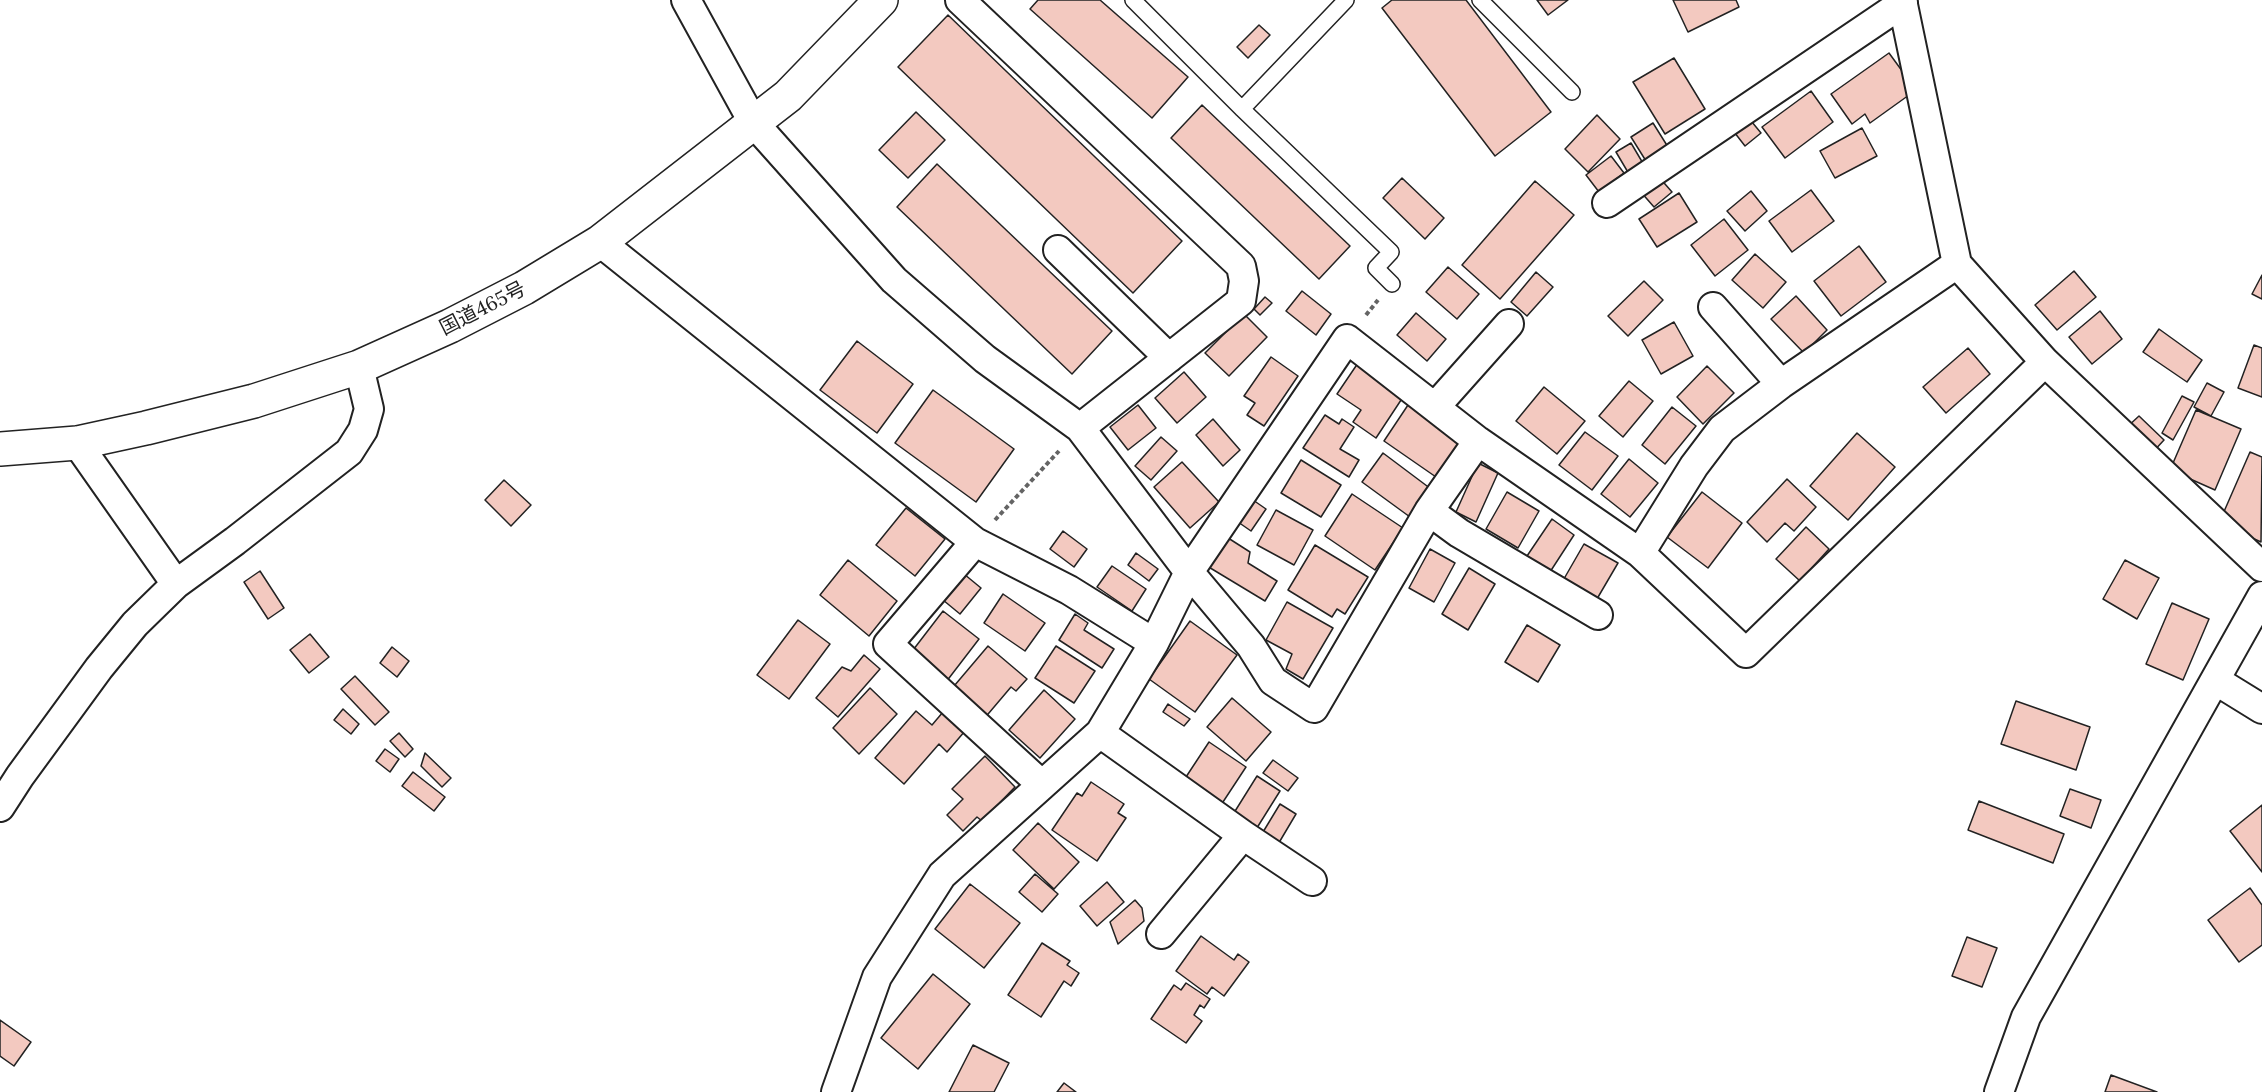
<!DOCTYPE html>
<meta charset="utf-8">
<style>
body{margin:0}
canvas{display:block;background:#fff}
</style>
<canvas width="2262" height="1092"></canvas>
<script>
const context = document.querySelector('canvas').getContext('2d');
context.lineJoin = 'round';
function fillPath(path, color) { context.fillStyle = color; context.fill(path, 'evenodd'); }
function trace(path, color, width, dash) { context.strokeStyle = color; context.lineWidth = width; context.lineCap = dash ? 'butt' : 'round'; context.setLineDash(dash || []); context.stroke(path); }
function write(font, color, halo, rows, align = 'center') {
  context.font = font + ' Lora,"Noto Sans JP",serif'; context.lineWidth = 4.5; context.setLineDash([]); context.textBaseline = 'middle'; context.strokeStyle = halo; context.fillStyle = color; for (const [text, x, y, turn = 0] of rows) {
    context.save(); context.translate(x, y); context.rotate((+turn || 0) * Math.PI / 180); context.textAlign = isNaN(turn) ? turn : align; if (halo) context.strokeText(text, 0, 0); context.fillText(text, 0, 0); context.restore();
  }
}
const building = new Path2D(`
 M1038 0H1100L1188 77 1152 118 1030 9Z
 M1392 0H1466L1551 112 1495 156 1382 8Z
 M1537 0H1568L1548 15Z
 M1673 0H1736L1739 7 1688 32Z
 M948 15 1182 241 1133 293 898 67Z
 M1259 25 1270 35 1248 58 1237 47Z
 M1889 53 1916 90 1870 123 1865 114 1852 124 1831 94Z
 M1674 58 1705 109 1665 134 1633 82Z
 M1811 91 1833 122 1785 158 1762 127Z
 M1202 105 1350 246 1319 279 1171 138Z
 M916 112 945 140 908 178 879 150Z
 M1597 115 1620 139 1588 172 1565 149Z
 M1747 116 1761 133 1745 146 1731 128Z
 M1653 123 1668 147 1646 161 1631 137Z
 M1862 128 1877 156 1835 178 1820 151Z
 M1631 143 1644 165 1629 174 1616 152Z
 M1611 156 1624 173 1599 192 1586 175Z
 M937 164 1112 331 1072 374 897 207Z
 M1658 176 1672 192 1654 207 1640 191Z
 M1402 178 1444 218 1425 239 1383 198Z
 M1535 181 1574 215 1500 299 1462 265Z
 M1811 190 1834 221 1792 252 1769 221Z
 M1751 191 1767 211 1745 231 1727 211Z
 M1679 193 1697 222 1657 247 1639 219Z
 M1724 219 1748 250 1715 276 1691 245Z
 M1859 246 1886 282 1841 316 1814 281Z
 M1755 254 1786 282 1763 308 1732 280Z
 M1448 267 1479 294 1457 319 1426 292Z
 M2074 271 2096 297 2057 330 2035 305Z
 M1536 272 1553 287 1527 316 1511 302Z
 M2262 275V299L2252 294Z
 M1644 281 1663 300 1628 336 1608 316Z
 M1302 291 1331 314 1316 335 1286 311Z
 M1796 296 1827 330 1804 353 1771 319Z
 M1265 297 1272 303 1260 315 1254 309Z
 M2100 311 2122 339 2092 364 2069 337Z
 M1416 313 1446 339 1427 361 1397 335Z
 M1244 314 1267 337 1229 376 1205 353Z
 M1674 322 1693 356 1661 374 1642 340Z
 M2159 329 2202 360 2187 382 2143 352Z
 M857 341 913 384 877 433 820 390Z
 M2254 345 2262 348V397L2238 388Z
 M1968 348 1990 374 1946 413 1923 387Z
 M1271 357 1298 376 1264 426 1247 415 1255 403 1244 396Z
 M1358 363 1405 394 1376 438 1353 422 1361 410 1337 394Z
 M1707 366 1734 393 1703 424 1677 397Z
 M1184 372 1206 397 1177 423 1155 398Z
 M1629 381 1653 401 1623 437 1599 416Z
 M2207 383 2224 392 2211 416 2194 407Z
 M1544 387 1585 421 1557 454 1516 421Z
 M933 390 1014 449 976 502 895 443Z
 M2182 396 2194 402 2173 440 2162 433Z
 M1138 405 1156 428 1128 450 1110 427Z
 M1408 405 1460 442 1436 477 1384 441Z
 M1672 407 1696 426 1665 464 1642 445Z
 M2196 410 2241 429 2215 490 2170 470Z
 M1325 415 1339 424 1342 419 1354 427 1340 449 1359 460 1349 477 1303 448Z
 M2139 416 2164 440 2152 453 2126 428Z
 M1213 419 1240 450 1223 466 1196 435Z
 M1585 432 1618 456 1592 490 1559 465Z
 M1857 433 1895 467 1848 520 1810 486Z
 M1161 437 1177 451 1151 480 1135 466Z
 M2250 452 2262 457 2261 542 2219 523Z
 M1383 453 1431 489 1410 517 1362 482Z
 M1629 459 1658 483 1630 517 1601 494Z
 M1301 460 1341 485 1321 517 1281 493Z
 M1182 462 1219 502 1190 528 1154 487Z
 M1478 463 1498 473 1476 522 1456 512Z
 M1787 479 1816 507 1794 531 1785 523 1767 542 1747 522Z
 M504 480 531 505 511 526 485 500Z
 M1507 492 1539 511 1518 548 1486 529Z
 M1702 492 1742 523 1708 568 1667 537Z
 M1352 494 1403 528 1375 570 1325 536Z
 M1253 500 1266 509 1251 531 1238 522Z
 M906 508 945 539 915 576 876 545Z
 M1276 510 1313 530 1294 565 1257 545Z
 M1552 519 1574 535 1550 572 1527 556Z
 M1806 527 1829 549 1800 581 1776 559Z
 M1063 531 1087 549 1074 567 1050 549Z
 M1225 536 1250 552 1248 563 1277 581 1265 601 1207 566Z
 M1584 544 1618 563 1594 604 1561 584Z
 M1315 545 1368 577 1345 614 1337 609 1332 617 1288 590Z
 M1430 549 1455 563 1434 602 1409 588Z
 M1136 553 1158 569 1149 581 1128 565Z
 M848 560 897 601 869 636 820 595Z
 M2125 560 2159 578 2137 619 2103 599Z
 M1112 566 1146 589 1132 611 1097 587Z
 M1469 568 1495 584 1468 630 1442 614Z
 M260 571 284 608 268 619 244 582Z
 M964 574 981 588 960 614 943 600Z
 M1003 594 1045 623 1025 651 984 623Z
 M1287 602 1333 628 1303 679 1286 669 1292 654 1266 640Z
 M2172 603 2209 619 2183 680 2146 664Z
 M943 611 979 639 946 682 910 654Z
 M1075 614 1088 623 1084 630 1114 649 1102 668 1059 640Z
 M798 620 830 644 789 699 757 675Z
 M1190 621 1237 655 1195 712 1149 679Z
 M1527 625 1560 645 1538 682 1505 662Z
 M310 634 329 657 309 673 290 650Z
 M988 646 1027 679 1016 691 1011 687 983 720 949 692Z
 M1056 646 1095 671 1074 703 1035 678Z
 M392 647 409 661 397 677 380 663Z
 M864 655 880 669 838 717 816 698 842 667 851 671Z
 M355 676 389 712 375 725 341 689Z
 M870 688 897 714 859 754 833 728Z
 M1044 690 1075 719 1040 758 1009 730Z
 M1232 698 1271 732 1246 761 1207 727Z
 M2016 701 2090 727 2076 770 2001 744Z
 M1168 704 1190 719 1184 726 1163 712Z
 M343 709 359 724 351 734 334 720Z
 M916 711 932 725 943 712 965 731 947 752 939 744 904 784 875 758Z
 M399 733 413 749 405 757 390 741Z
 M1209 742 1246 767 1221 805 1184 780Z
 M385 749 399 759 390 772 376 761Z
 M425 753 451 778 442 787 421 766Z
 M985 756 1015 787 982 821 977 817 963 831 947 815 963 799 952 789Z
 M1273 760 1298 778 1288 791 1263 773Z
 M413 772 445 797 434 811 402 786Z
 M1257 776 1280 791 1255 831 1232 816Z
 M1091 782 1124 804 1118 813 1126 818 1097 861 1052 830 1077 793 1082 796Z
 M2070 789 2101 800 2091 828 2060 816Z
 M1979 801 2064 834 2053 863 1968 830Z
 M1280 804 1296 814 1277 846 1260 837Z
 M2262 805V872L2230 831Z
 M1038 823 1079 862 1054 889 1013 850Z
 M1035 874 1058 894 1042 912 1019 892Z
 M1107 882 1124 902 1097 926 1080 906Z
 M970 884 1020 923 984 968 935 929Z
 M2250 888 2262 905V945L2239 962 2208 920Z
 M1135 900 1142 908 1144 921 1118 944 1110 922Z
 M1201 936 1234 960 1238 954 1249 962 1224 996 1212 987 1207 994 1176 971Z
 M1967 937 1997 948 1982 987 1952 976Z
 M1042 943 1070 961 1067 965 1079 973 1071 986 1064 981 1041 1017 1008 995Z
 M933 974 970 1004 918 1069 881 1038Z
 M1186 983 1210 999 1204 1008 1200 1005 1194 1015 1202 1021 1186 1043 1151 1019 1174 985 1181 990Z
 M0 1020 31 1042 14 1066 0 1056Z
 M973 1045 1009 1063 994 1092H949Z
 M2111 1075 2157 1092H2105Z
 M1064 1083 1076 1092H1057Z`);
fillPath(building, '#f3c9c0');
trace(building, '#222', 1.5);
const service = new Path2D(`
 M1133 0 1242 109 1391 252 1376 268 1392 284
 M1480 0 1572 92
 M1242 109 1346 0`);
const minor = new Path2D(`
 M686 0 753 122 894 280 985 359 1080 428 1189 572 1251 646 1273 681 1314 708 1429 511 1478 441
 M960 0 1241 266 1244 281 1241 301 1080 428
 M1902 0 1957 264 2045 362 2262 567
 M1607 203 1903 3
 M600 242 975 542 1069 590 1154 643
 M1058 250 1169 358
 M1713 307 1781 384
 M1435 407 1509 324
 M77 443 176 584
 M1429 511 1459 533 1598 615
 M975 542 888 644 1041 784
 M1640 553 1694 466 1722 429 1781 384 1957 264
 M2215 680 2262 709
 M1100 733 1243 835 1312 881
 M0 807 20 776 99 668 135 624 176 584 235 541 349 452 363 430 369 409 359 367
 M1161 934 1243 835
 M836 1092 877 977 942 875 1100 733 1154 643 1189 572 1347 339 1478 441 1640 553 1746 653 2045 362
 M1999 1092 2026 1017 2262 596`);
const trunk = new Path2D(`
 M0 449 77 443 146 428 254 401 359 367 450 326 524 288 600 242 788 96 881 0`);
trace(service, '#222', 18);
trace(minor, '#222', 32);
trace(trunk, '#222', 36);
trace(new Path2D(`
 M1366 315 1378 300
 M995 520 1059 451`), '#646464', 4, [4.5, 3]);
trace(service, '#fff', 15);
trace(minor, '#fff', 28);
trace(trunk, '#fff', 33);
write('20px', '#222', '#fff', [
 ["国道465号",483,309,-27]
]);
</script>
